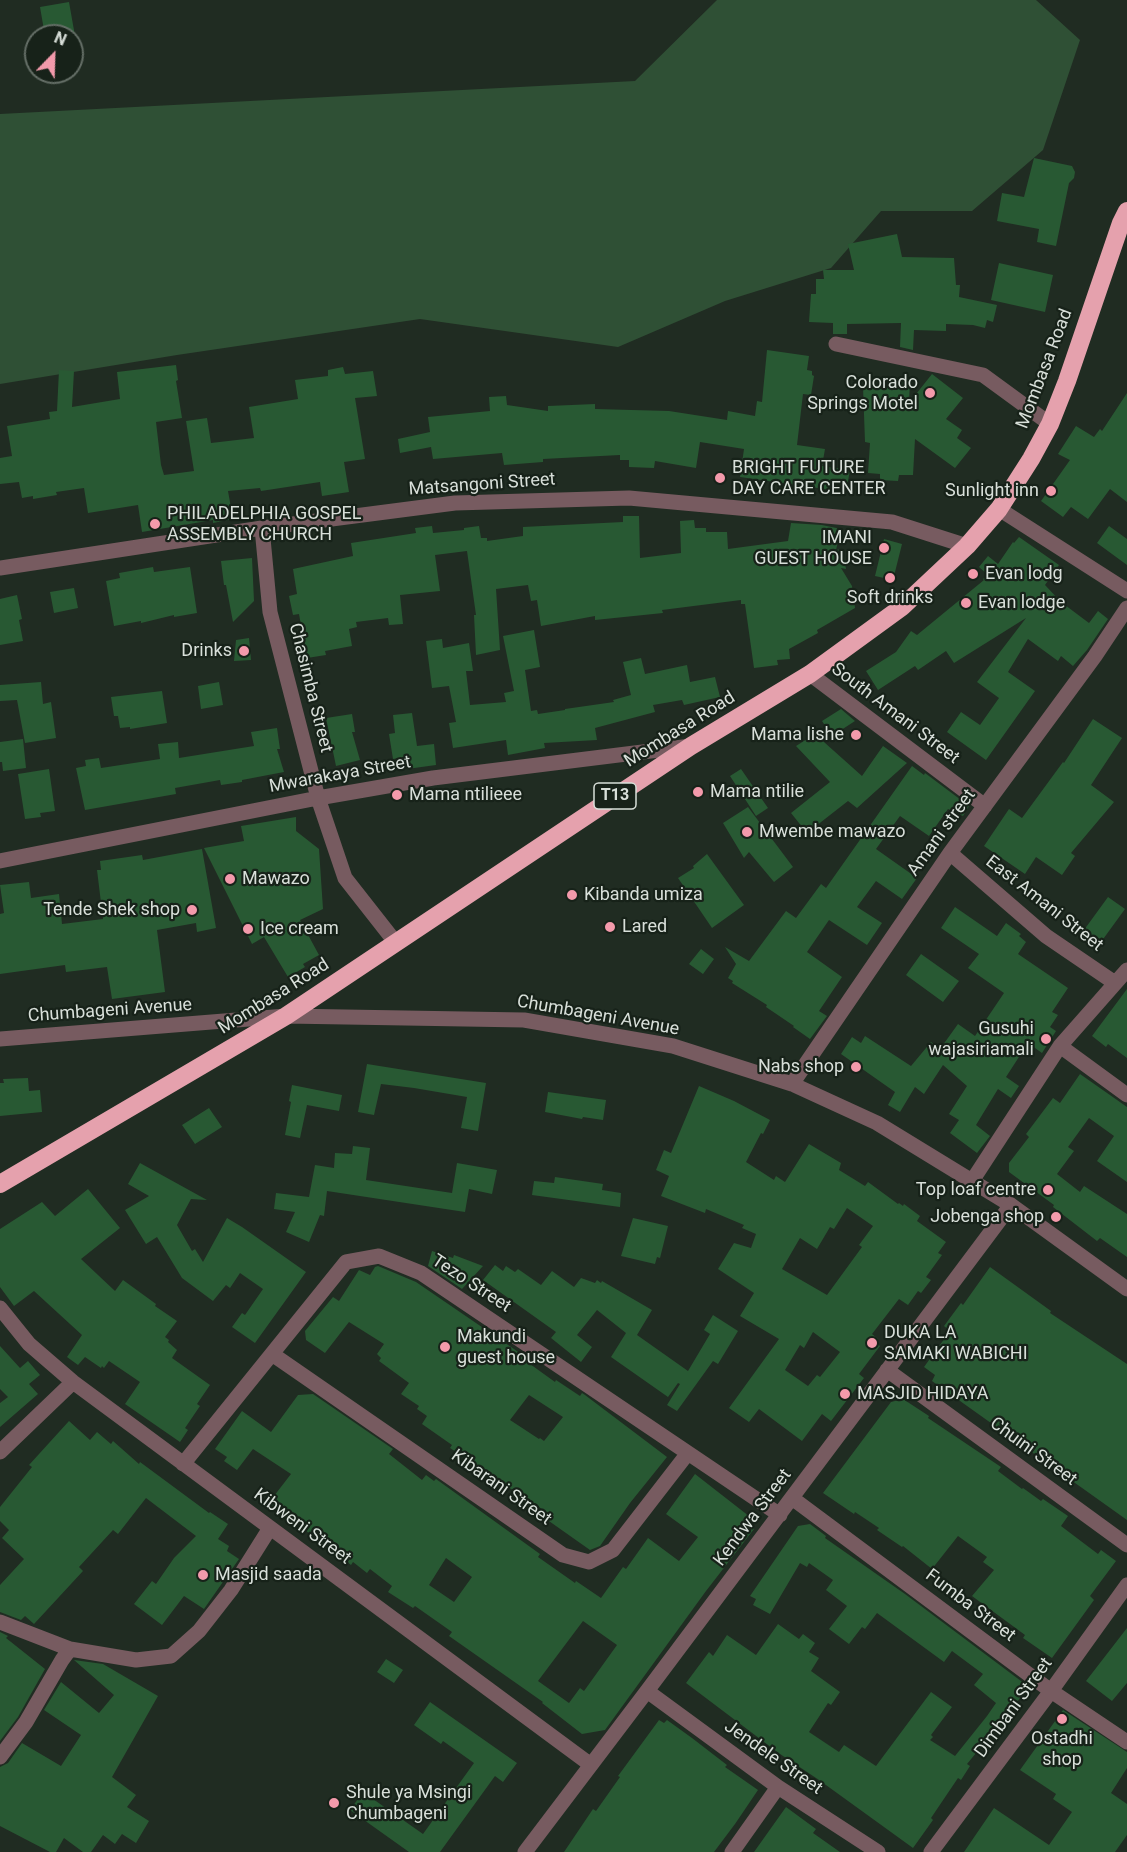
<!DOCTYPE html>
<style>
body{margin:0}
#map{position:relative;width:1127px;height:1852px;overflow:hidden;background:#202c22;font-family:Roboto,sans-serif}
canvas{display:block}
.north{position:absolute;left:24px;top:24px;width:60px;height:60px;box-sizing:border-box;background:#172219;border:2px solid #646e66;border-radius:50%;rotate:23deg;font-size:16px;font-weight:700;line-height:24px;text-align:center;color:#d8dfd9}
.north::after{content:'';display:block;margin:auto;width:21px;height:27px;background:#f39aab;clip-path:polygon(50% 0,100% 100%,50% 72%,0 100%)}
</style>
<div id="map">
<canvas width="1127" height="1852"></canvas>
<div class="north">N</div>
</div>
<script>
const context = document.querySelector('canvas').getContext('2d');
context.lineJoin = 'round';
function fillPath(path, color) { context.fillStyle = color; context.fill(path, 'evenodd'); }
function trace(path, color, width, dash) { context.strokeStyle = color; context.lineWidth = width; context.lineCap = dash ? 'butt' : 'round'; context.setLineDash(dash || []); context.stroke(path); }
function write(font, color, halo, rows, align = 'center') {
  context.font = font + ' Roboto,sans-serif'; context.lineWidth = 4.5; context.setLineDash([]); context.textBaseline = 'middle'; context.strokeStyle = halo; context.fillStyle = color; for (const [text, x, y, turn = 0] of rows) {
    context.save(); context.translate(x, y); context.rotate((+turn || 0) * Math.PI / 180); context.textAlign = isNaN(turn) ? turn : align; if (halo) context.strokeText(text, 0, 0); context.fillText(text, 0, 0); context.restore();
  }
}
fillPath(new Path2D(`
 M717 0H1036L1080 40 1043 150 972 211H881L831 268 725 301 618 347 420 319 177 355 0 384V114L635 81Z`), '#2f5035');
fillPath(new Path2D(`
 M69 2 75 36H45L40 7Z
 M1034 158 1072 166 1075 172 1074 178 1069 183 1056 246 1037 242 1039 229 997 221 1002 193 1024 197Z
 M897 234 902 257 954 258 956 285H960L959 297 997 305 993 322 987 320 985 328 973 325 946 324V331L914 330 913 350 900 347 901 323 847 324V334H833V323L809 322 811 294H816V279H824L823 270H854L848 244Z
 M999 263 1053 275 1045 312 991 300Z
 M767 350 809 356 807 370 812 371V375L814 376 811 395 803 394 797 445 825 449 822 466 850 470 846 492 740 477 744 449 700 442 696 468 655 461 654 468 629 467V460H620V455L543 459V462L504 465 502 453 433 459 431 447 400 453 398 439 430 432 428 417 490 411 489 397 506 396 507 405 548 411V406L595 404V409L669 411 727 420 728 411 755 416 757 401 762 402Z
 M176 365 178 380 176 381 182 418 156 422 161 465 164 475 194 471 186 421 207 418 211 443 254 438 249 407 298 399 295 380 328 376V370L343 367 345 374 373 371 377 396 355 398 365 459 344 462 349 492 322 496 320 482 261 491 260 488 228 491 233 519 213 523V520L142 532 138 505 88 513 84 488 56 492 57 495 33 499V496L22 498 19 482 0 484V458L12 456 7 426 50 419 49 412 57 411 59 370 74 371 72 407 120 399 117 372Z
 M932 374 963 398 946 419 962 430 957 438 971 448 955 468 915 439 913 475H899L898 481 880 480V474L868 473 870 443 865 442 863 387 890 386V381L910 380 909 403Z
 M1127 393V502L1110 489 1088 519 1071 507 1063 517 1041 501 1070 460 1058 454 1076 426 1094 437 1100 429 1102 431Z
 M623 516H639L640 558 681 553 680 521 694 520 695 528H706V532H727L728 549 788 541 791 523 822 525 841 529 836 550 843 549 846 569 841 568 852 586 855 608 817 630 818 633 789 649 790 659 777 660 778 665 754 668 745 604H741V600L662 610 663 613 595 620V616L541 626 537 600 531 601 528 585 496 589 500 650 476 655 474 615H476L467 551 435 555 440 591 400 595 403 624 389 625 388 618 356 622 357 627 349 629 352 646 325 651 326 655 307 658 299 614 293 615 289 596 297 594 293 569 353 556 351 543 416 533 415 528 432 526 433 533 464 530V528L479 526 481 538H487V541L523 536V527L623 522Z
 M1109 526 1127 539V565L1097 543Z
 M1019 537 1059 565 1045 585 1061 602 1089 623 1098 611 1108 619 1087 650 1073 666 1061 656 1058 661 1028 639 1008 672 1035 691 986 760 947 732 961 712 980 725 999 698 977 682 1026 618 954 663 946 651 918 670 915 666 878 690 866 671 896 652 911 631 917 635 984 580 983 579 988 575 979 567 988 556 998 564 1013 542 1014 543Z
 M884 539 902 544 893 580 875 576Z
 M252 558 254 601 233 622 226 585H224L221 561Z
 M153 567 154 572 190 567 197 613 174 617V615L141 623V621L114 626 106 581 120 578 119 573Z
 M74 588 78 608 54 613 50 592Z
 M17 595 22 619 19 620 23 641 0 645V599Z
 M534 630 540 667 525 670 531 711 537 710 538 714 565 710V709L614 702 613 700 631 695 623 662 641 658 645 674 687 665 690 682 715 677 720 697 684 705 682 700 653 705 655 712 595 728 597 740 544 743 545 748 508 755 506 740 453 748 449 723 456 722 449 686 432 688 426 641 442 639 443 648 469 643 473 671H466L470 705 506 702 504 693 514 691 503 636Z
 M249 638 251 660 234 661 236 640Z
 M41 682 43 704 51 702 56 738 25 743 17 700 0 701V685Z
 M219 682 223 705 201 709 198 686Z
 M162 691 167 723 130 729V727L120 728 118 716H114L111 697Z
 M841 709 855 721 832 736 822 721Z
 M412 713 417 746 434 744 436 765 407 769 405 757 393 759 389 734 395 733 393 715Z
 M352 714 355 732H352L360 760 336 766 326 718Z
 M1093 719 1122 738 1091 785 1114 802 1071 853 1075 856 1062 875 1036 857 1025 874 984 846 1009 809 1022 818 1063 762 1064 763Z
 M277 728 280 749H277L284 772 242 780V782L221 785 220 780 175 788 176 794 85 810 76 768 86 766 85 760 99 758 101 768 160 759 158 744 178 742 179 758 254 746 251 732Z
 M815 734 862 776 883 746 907 763 857 808 848 801 807 833 791 813 830 782 796 746Z
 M23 739 26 768 3 771 2 762H0V742Z
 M912 766 924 775 925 773 969 806 963 816 948 809 929 836 900 816 876 849 917 878 902 899 876 881 857 907 882 923 867 945 829 920 807 952 842 977 819 1011 827 1016 810 1039 793 1027 794 1026 766 1007 767 1005 732 983 733 981 728 978 736 964 725 947 749 961 786 911 796 918 821 884 826 888Z
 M49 769 55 811 40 813 41 817 25 819 18 774Z
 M741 769 768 808 756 816 730 776Z
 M748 807 793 867 774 882 749 852 744 858 723 823Z
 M296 817V831L319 849 323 909 300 920 319 955 303 964 305 967 288 977 264 937 252 944 204 848 244 841 241 826Z
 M202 849 216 928 197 932 196 923 157 930 165 992 112 999 107 967 66 972 65 965 0 974V914L4 913 0 885 29 882 31 898 59 894 62 924 103 919 97 870H101L100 861 142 855 143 860Z
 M707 854 744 905 712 928 678 878 694 868 693 866Z
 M1108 897 1125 909 1101 942 1084 930Z
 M955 907 997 936 1006 923 1021 934 1019 936 1026 942 1018 954 1068 988 1052 1012 1058 1015 1050 1027 1056 1031 1042 1053 1028 1043 1006 1077 1019 1086 1011 1098 998 1089 976 1125 990 1136 977 1153 950 1133 959 1120 949 1114 967 1086 943 1065 924 1094 915 1087 900 1112 888 1105 895 1092 841 1054 852 1037 861 1043 865 1036 911 1066 931 1042 940 1049 958 1024 975 1036 1004 993 968 968 979 954 941 928Z
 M701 949 714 959 703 974 689 964Z
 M921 954 959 981 943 1002 906 975Z
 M1127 989V1058L1108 1044 1106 1047 1092 1036Z
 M367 1064 486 1083 478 1131 461 1128 467 1097 414 1088 381 1084 374 1115 358 1112Z
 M1080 1074 1127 1107V1182L1097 1161 1114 1136 1089 1118 1068 1147 1074 1151 1057 1174 1080 1192 1084 1186 1127 1214V1257L1100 1238 1097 1241 1053 1207 1054 1205 1009 1172V1163L1029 1137 1026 1134 1053 1098 1060 1103Z
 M28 1078 29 1091 40 1090 42 1112 0 1116V1083H4L3 1079Z
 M292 1085 342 1095 339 1111 307 1105 300 1138 285 1135 291 1102 289 1101Z
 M699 1086 734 1101 770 1120 763 1134 761 1133 746 1162 774 1180 776 1176 785 1182 809 1144 841 1163 839 1170 865 1186 868 1182 898 1204 899 1203 903 1206 904 1204 920 1216 917 1221 946 1242 938 1253 942 1255 926 1277 931 1280 921 1293 918 1291 908 1305 899 1299 872 1334 878 1339 876 1343 880 1346 859 1374 864 1378 831 1421 822 1414 802 1441 759 1409 749 1422 729 1408 779 1339 740 1316 754 1293 718 1269 734 1243 751 1248 756 1234 742 1228 744 1225 706 1209 705 1213 661 1196 669 1176 656 1170 664 1150 671 1153ZM847 1208 873 1226 859 1245 862 1247 827 1295 782 1269 800 1238 817 1249 830 1227 834 1229ZM813 1332 840 1352 820 1377 817 1375 808 1386 785 1370 800 1345 804 1348Z
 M548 1092 606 1100 603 1120 583 1117 582 1119 545 1112Z
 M209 1108 222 1127 195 1144 182 1125Z
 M353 1146 370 1148 366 1180 452 1193 457 1163 497 1170 492 1194 469 1189 465 1212 327 1191 324 1216 320 1215 309 1242 286 1232 295 1212 274 1209 276 1193 309 1197 315 1165 334 1168 335 1153 352 1154Z
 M140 1163 207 1200 191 1199 177 1225 192 1251 195 1249 203 1262 227 1218 242 1227 306 1272 255 1343 232 1327 242 1313 245 1315 263 1289 240 1273 230 1288 226 1285 213 1301 182 1278 157 1237 146 1244 125 1210 149 1196 128 1184Z
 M555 1177 603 1184 602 1190 621 1193 620 1207 532 1195 534 1181 554 1183Z
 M88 1189 120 1228 81 1259 115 1291 123 1280 156 1304 155 1306 177 1321 165 1337 169 1340 168 1342 177 1350 172 1358 210 1385 197 1404 200 1406 185 1428 188 1430 180 1442 125 1404 140 1382 109 1361 104 1368 102 1366 101 1368 85 1357 78 1365 67 1357 82 1335 34 1291 14 1306 0 1287V1229L42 1202 55 1216Z
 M633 1218 668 1226 660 1258 657 1257 655 1264 621 1256Z
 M432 1251 453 1258 454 1255 483 1266 462 1289 428 1266Z
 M495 1265 503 1271 506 1266 515 1272 518 1269 541 1285 552 1271 574 1287 581 1278 595 1283 597 1280 601 1283 602 1281 652 1310 637 1335 688 1371 710 1334 704 1330 713 1315 738 1331 718 1364 713 1361 677 1411 667 1405 680 1384 678 1383 668 1397 611 1357 626 1333 597 1310 577 1335 592 1347 581 1362 551 1338 556 1332 483 1280Z
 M378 1266 416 1282 514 1349 532 1362 530 1364 555 1382 556 1380 580 1396 582 1393 585 1395 667 1457 630 1503 600 1546 590 1550 539 1514 542 1509 505 1485 503 1486 480 1470 481 1468 450 1448 452 1445 422 1424 427 1416 417 1409 419 1406 401 1394 409 1383 379 1361 381 1358 377 1354 384 1344 349 1322 325 1353 306 1340 305 1331 333 1297 339 1301 359 1270 370 1275 375 1267ZM529 1395 563 1417 544 1441 540 1438 539 1439 510 1420Z
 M990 1267 1051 1311 1050 1313 1127 1364V1520L932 1381 935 1375 924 1367 950 1331 944 1326 961 1303 963 1305Z
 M0 1346 20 1368 28 1361 40 1375 29 1384 38 1394 0 1427V1403L8 1397 0 1389Z
 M313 1394 393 1449 389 1454 422 1480 426 1475 434 1481 436 1479 540 1554 538 1557 575 1583 576 1581 601 1598 623 1567 626 1569 648 1538 679 1561 698 1537 666 1514 695 1474 754 1520 752 1524 754 1529 706 1591 605 1730 582 1734 542 1703 543 1702 449 1636 452 1632 415 1606 413 1608 388 1592 392 1586 370 1569 367 1573 353 1562 351 1565 297 1524 295 1526 267 1505 291 1474 253 1449 237 1470 224 1461 227 1457 215 1449 242 1411 271 1432 298 1395ZM446 1558 472 1577 454 1602 429 1585ZM583 1621 617 1645 584 1691 580 1688 569 1703 538 1681Z
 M903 1399 929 1416 928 1418 1001 1467 998 1471 1022 1489 1023 1488 1041 1501 1043 1499 1068 1516 1061 1526 1098 1554 1101 1550 1116 1561 1090 1596 1094 1600 1052 1658 1023 1638 1025 1635 972 1596 994 1570 983 1562 987 1557 958 1536 932 1569 903 1546 902 1547 877 1530 879 1528 855 1512 854 1514 823 1493 891 1402Z
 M69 1421 90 1440 97 1432 111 1444 113 1441 139 1464 140 1462 209 1513 210 1512 228 1524 218 1539 229 1546 227 1551 239 1559 204 1609 184 1596 162 1625 134 1604 152 1581 156 1584 174 1558 196 1536 146 1498 118 1534 113 1530 79 1567 83 1571 34 1624 25 1616 21 1620 0 1612V1585L24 1559 2 1538 9 1530 0 1521V1507L32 1467 29 1465Z
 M810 1524 826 1536 825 1538 905 1594 1029 1687 1009 1712 1011 1714 998 1733 995 1730 967 1764 970 1766 961 1780 958 1778 931 1818 933 1820 913 1848 819 1780 780 1754 686 1683 709 1652 713 1656 727 1635 756 1655 778 1624 799 1639 803 1634 815 1643 809 1652 819 1658 811 1671 840 1692 831 1705 828 1703 809 1732 839 1752 844 1745 876 1766 931 1692 952 1707 931 1735 933 1737 930 1740 955 1756 987 1716 996 1703 974 1685 983 1674 952 1651 944 1662 877 1613 865 1629 862 1627 849 1644 829 1629 847 1606 826 1590 833 1580 809 1563 807 1567 800 1563 770 1614 753 1605 756 1599 750 1596 798 1526Z
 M1127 1628V1683L1112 1701 1086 1681Z
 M0 1632 8 1636 6 1638 45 1669 18 1717 0 1741Z
 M386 1659 403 1670 394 1683 377 1672Z
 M74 1660 103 1664 158 1696 112 1777 136 1795 127 1807 149 1821 136 1843 122 1834 115 1844 103 1835 91 1852H83L64 1838 56 1852H50L0 1826V1767L8 1763 22 1743 61 1766 81 1735 44 1710 61 1682 99 1713 114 1695Z
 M430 1702 517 1763 503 1782 495 1776 440 1852H409L350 1810 363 1792 423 1834 474 1763 443 1741 441 1744 414 1725Z
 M1063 1710 1127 1752V1768L1111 1793 1127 1804V1835L1115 1852H964L994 1808 1049 1845 1072 1812 1053 1799 1056 1794 1020 1770Z
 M659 1720 664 1723 667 1720 692 1738 727 1765 725 1767 758 1790 735 1824 714 1852H564L593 1809 596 1811 620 1777 618 1776Z
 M786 1807 816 1829 813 1833 840 1852H754Z`), '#285933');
trace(new Path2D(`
 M836 344 983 375 1050 424
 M999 509 1127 591
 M262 528 270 612 318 798 345 878 396 943
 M0 568 262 528 455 503 629 498 892 522 967 546
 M810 674 985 806
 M950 853 1046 936 1115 983
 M0 861 318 798 433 778 691 746
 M0 1039 286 1016 524 1020 673 1046 792 1084 877 1123 1011 1205 1127 1289
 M1060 1046 1127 1095
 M792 1084 950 853 1095 656 1127 608
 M972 1181 1060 1046 1127 970
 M0 1308 29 1344 73 1382 591 1765
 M272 1354 563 1555 589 1562 613 1550 688 1453
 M887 1370 1127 1545
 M0 1452 73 1382
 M183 1464 346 1262 379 1256 421 1273 780 1515
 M792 1498 1051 1691 1127 1742
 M0 1622 70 1649 136 1660 171 1656 199 1631 231 1590 270 1528
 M647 1691 778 1787 878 1852
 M0 1757 26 1722 62 1660 70 1649
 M525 1852 647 1691 1011 1205
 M732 1852 778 1787
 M931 1852 1051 1691 1127 1585`), '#775b60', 15);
trace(new Path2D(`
 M0 1184 286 1016 691 746 810 674 902 607 967 546 999 509 1031 459 1050 424 1067 381 1121 223 1127 211`), '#e5a1ad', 18);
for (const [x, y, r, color] of [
 [930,393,6,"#f39aab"],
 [720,478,6,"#f39aab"],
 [1051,491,6,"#f39aab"],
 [155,524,6,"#f39aab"],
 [884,548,6,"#f39aab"],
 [973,574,6,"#f39aab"],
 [890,578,6,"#f39aab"],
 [966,603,6,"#f39aab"],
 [244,651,6,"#f39aab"],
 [856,735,6,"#f39aab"],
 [698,792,6,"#f39aab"],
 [397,795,6,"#f39aab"],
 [747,832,6,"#f39aab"],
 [230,879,6,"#f39aab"],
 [572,895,6,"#f39aab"],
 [192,910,6,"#f39aab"],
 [610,927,6,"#f39aab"],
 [248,929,6,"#f39aab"],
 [1046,1039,6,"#f39aab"],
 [856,1067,6,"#f39aab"],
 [1048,1190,6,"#f39aab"],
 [1056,1217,6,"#f39aab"],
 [872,1343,6,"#f39aab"],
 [445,1347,6,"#f39aab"],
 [845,1394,6,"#f39aab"],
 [203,1575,6,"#f39aab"],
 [1062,1719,6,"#f39aab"],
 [334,1803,6,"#f39aab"]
]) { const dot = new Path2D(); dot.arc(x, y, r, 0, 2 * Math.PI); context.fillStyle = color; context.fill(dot); trace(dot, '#172219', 2); }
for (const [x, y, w] of [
 [615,796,42]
]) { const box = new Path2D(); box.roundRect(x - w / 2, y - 13, w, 26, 4.5); context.fillStyle = '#172219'; context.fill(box); trace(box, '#d8dfd9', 1.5); }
write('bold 16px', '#d8dfd9', null, [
 ["T13",615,796]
]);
write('18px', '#d8dfd9', '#172219', [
 ["Mombasa Road",1045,369,-69],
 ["Matsangoni Street",482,485,-4],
 ["Chasimba Street",310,688,76],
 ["South Amani Street",895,714,37],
 ["Mombasa Road",680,730,-32],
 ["Mwarakaya Street",340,775,-10],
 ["Amani street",942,833,-54],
 ["East Amani Street",1044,904,38],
 ["Mombasa Road",274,997,-32],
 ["Chumbageni Avenue",110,1011,-4],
 ["Chumbageni Avenue",598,1016,10],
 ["Tezo Street",471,1284,33],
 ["Chuini Street",1033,1452,36],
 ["Kibarani Street",501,1488,35],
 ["Kendwa Street",753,1518,-53],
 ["Kibweni Street",302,1527,36],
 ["Fumba Street",970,1606,37],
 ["Dimbani Street",1014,1708,-54],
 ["Jendele Street",773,1758,35]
]);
write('18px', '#d8dfd9', '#172219', [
 ["Colorado",918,383,"right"],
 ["Springs Motel",918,404,"right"],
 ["BRIGHT FUTURE",732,468],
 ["DAY CARE CENTER",732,489],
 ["Sunlight inn",1039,491,"right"],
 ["PHILADELPHIA GOSPEL",167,514],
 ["ASSEMBLY CHURCH",167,535],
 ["IMANI",872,538,"right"],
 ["GUEST HOUSE",872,559,"right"],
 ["Evan lodg",985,574],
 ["Soft drinks",890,598,"center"],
 ["Evan lodge",978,603],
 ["Drinks",232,651,"right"],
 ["Mama lishe",844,735,"right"],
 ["Mama ntilie",710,792],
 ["Mama ntilieee",409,795],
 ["Mwembe mawazo",759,832],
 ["Mawazo",242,879],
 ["Kibanda umiza",584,895],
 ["Tende Shek shop",180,910,"right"],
 ["Lared",622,927],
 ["Ice cream",260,929],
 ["Gusuhi",1034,1029,"right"],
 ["wajasiriamali",1034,1050,"right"],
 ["Nabs shop",844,1067,"right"],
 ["Top loaf centre",1036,1190,"right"],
 ["Jobenga shop",1044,1217,"right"],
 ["DUKA LA",884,1333],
 ["SAMAKI WABICHI",884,1354],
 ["Makundi",457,1337],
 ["guest house",457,1358],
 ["MASJID HIDAYA",857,1394],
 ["Masjid saada",215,1575],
 ["Ostadhi",1062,1739,"center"],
 ["shop",1062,1760,"center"],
 ["Shule ya Msingi",346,1793],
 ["Chumbageni",346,1814]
], 'left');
</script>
